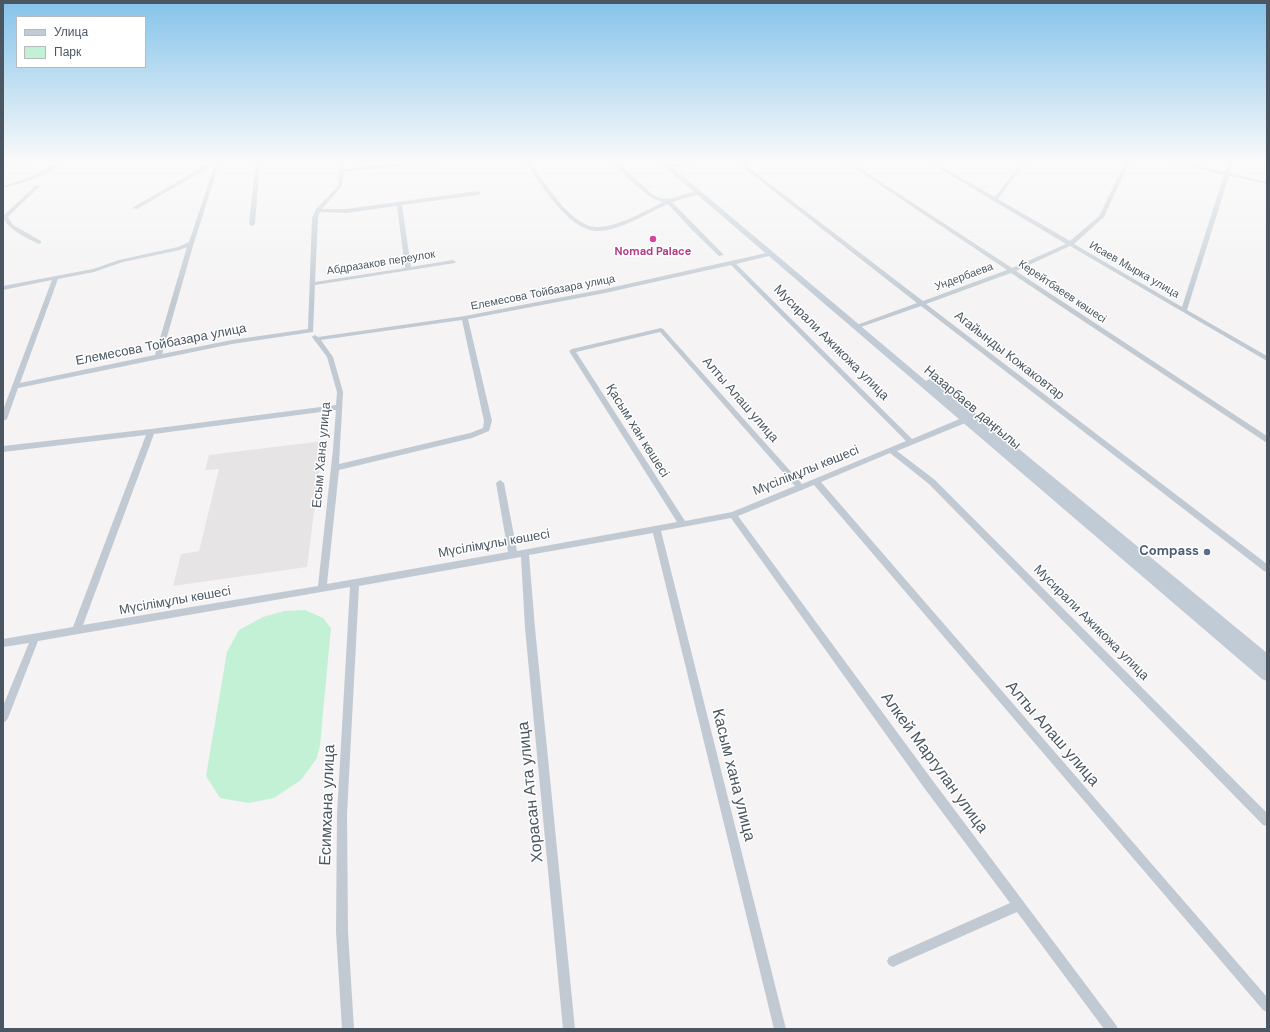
<!DOCTYPE html>
<meta charset="utf-8">
<style>
body{margin:0}
#map{position:relative;width:1270px;height:1032px;overflow:hidden;background:#f5f3f3;font-family:"DM Sans",sans-serif}
canvas{display:block}
.frame{position:absolute;inset:0;border:4px solid #4a5661;pointer-events:none}
.legend{position:absolute;left:16px;top:16px;width:130px;height:52px;box-sizing:border-box;background:#fff;border:1px solid #b7bbc0;margin:0;padding:5px 7px;list-style:none;font-size:12px;color:#4a5661}
.legend li{display:flex;align-items:center;gap:8px;height:20px}
.legend b{width:20px;border:1px solid #b7bbc0}
</style>
<div id="map">
<canvas width="1270" height="1032"></canvas>
<div class="frame"></div>
<ul class="legend">
<li><b style="height:5px;background:#c1cbd6"></b>Улица</li>
<li><b style="height:11px;background:#c3f1d5"></b>Парк</li>
</ul>
</div>
<script>
const context = document.querySelector('canvas').getContext('2d');
context.lineJoin = 'round';
function fillPath(path, color) { context.fillStyle = color; context.fill(path, 'evenodd'); }
function trace(path, color, width, dash) { context.strokeStyle = color; context.lineWidth = width; context.lineCap = dash ? 'butt' : 'round'; context.setLineDash(dash || []); context.stroke(path); }
function write(font, color, halo, rows, align = 'center') {
  context.font = font + ' "DM Sans",sans-serif'; context.lineWidth = 3; context.setLineDash([]); context.textBaseline = 'middle'; context.strokeStyle = halo; context.fillStyle = color; for (const [text, x, y, turn = 0] of rows) {
    context.save(); context.translate(x, y); context.rotate((+turn || 0) * Math.PI / 180); context.textAlign = isNaN(turn) ? turn : align; if (halo) context.strokeText(text, 0, 0); context.fillText(text, 0, 0); context.restore();
  }
}
fillPath(new Path2D(`
 M323 441 307 567 173 586 181 554 199 551 219 469 205 470 209 455Z`), '#e6e4e5');
fillPath(new Path2D(`
 M305 610 323 618 331 628 320 745 317 758 301 780 274 798 249 803 220 798 206 776 227 652 239 630 263 617 284 611Z`), '#c3f1d5');
fillPath(new Path2D(`
 M16 161H29L27 162 3 165V163Z
 M60 161H65C48 176 25 183 3 188V186L33 176Z
 M213 161H220L193 246 162 354 232 340 308 329 312 218 316 209 338 186 340 161H344V169L427 161H443L441 162 344 172 342 186 322 209H346L478 191 481 193 478 195 402 205 411 267 453 260 456 262 455 263 315 285 313 332 232 344 18 388 7 419 3 421V410L52 280 3 290V286L93 269 119 260 178 247 189 242 215 164 137 209 132 208ZM397 206 405 268 315 282 318 218 320 212 346 213ZM187 247 155 355 20 383 58 279 94 272 123 262 180 250Z
 M256 161H260L255 224 252 226 249 224Z
 M525 161H529C543 180 572 229 598 227 620 226 643 212 663 202 648 200 621 172 611 161H616L653 195C673 205 681 191 700 192V194L672 202 724 255 719 256 692 230 668 204C647 213 619 232 596 231 567 229 540 183 525 161Z
 M689 161H697L668 168 666 167Z
 M735 161H740L923 301 1007 270 844 161H849L1012 268 1066 244 927 161H932L995 197 1023 161H1027L998 199 1070 241 1099 216 1126 161H1130L1104 217 1074 244 1182 307 1224 175 1170 161H1178L1225 172 1229 161H1233L1230 173 1267 182V184L1229 176 1187 310 1267 356V361L1070 246 1016 271 1267 436V443L1011 273 926 304 1267 564V572L1264 571 921 306 858 328H854V326L917 303Z
 M36 185 40 186 8 217 13 225 41 241V243L39 244C28 239 5 228 3 216Z
 M771 252 774 254 773 255 736 264 912 439 969 415H975L976 417 975 419 897 451 935 480 1267 813V826L1263 825 929 484 890 453 821 482 1267 997V1012L1263 1010 814 485 738 516 933 781 1116 1025 1118 1029H1104L1017 912 897 965 893 967 889 965 887 961 889 957 1010 903 925 789 731 518 661 531 786 1029H774L653 533 529 555 535 628 575 1029H563L525 628 521 557 359 586 347 814 348 932 354 1029H342L336 932 337 814 350 587 38 641 8 718 6 721 3 723V706L29 643 3 647V639L73 627 146 435 3 452V446L151 429 336 405 337 392 327 357 312 337 313 336 315 335 318 337 465 316 605 289ZM731 265 906 441 802 484 663 329 661 328 572 349 569 351 677 522 517 551 504 483 500 480 496 483 508 552 327 584 339 470 472 438 489 431 492 421 468 319 605 293ZM462 320 484 421 483 428 470 433 339 464 343 392 333 357 321 340ZM660 332 795 486 732 512 685 521 576 352ZM336 410 333 449 318 586 83 625 154 434Z`), '#c1cad2');
fillPath(new Path2D(`
 M658 161H665L926 381 931 378 934 379 1267 653V681L1262 679Z`), '#c1cbd6');
const sky = context.createLinearGradient(0, 0, 0, 305);
sky.addColorStop(0, '#85c3ea');
sky.addColorStop(0.53, '#fafafa');
sky.addColorStop(1, '#fafafa00');
context.fillStyle = sky;
context.fillRect(0, 0, 1270, 305);
for (const [x, y, r, color] of [
 [653,239,4,"#d1479c"],
 [1207,552,4,"#5c6f8a"]
]) { const dot = new Path2D(); dot.arc(x, y, r, 0, 2 * Math.PI); context.fillStyle = color; context.fill(dot); trace(dot, '#fff', 1.5); }
write('bold 11px', '#b23c85', '#fff', [
 ["Nomad Palace",653,252]
]);
write('11px', '#4a5661', '#fff', [
 ["Абдразаков переулок",381,263,-9],
 ["Исаев Мырка улица",1134,270,30],
 ["Ундербаева",964,277,-20],
 ["Керейтбаеев көшесі",1062,292,34],
 ["Елемесова Тойбазара улица",543,293,-11]
]);
write('13px', '#4a5661', '#fff', [
 ["Мусирали Ажикожа улица",831,343,45],
 ["Елемесова Тойбазара улица",161,345,-11],
 ["Агайынды Кожаковтар",1009,356,38],
 ["Алты Алаш улица",740,400,49],
 ["Назарбаев даңғылы",972,408,40],
 ["Қасым хан көшесі",637,431,58],
 ["Есым Хана улица",322,455,-85],
 ["Мүсілімұлы көшесі",806,471,-22],
 ["Мүсілімұлы көшесі",494,544,-10],
 ["Мүсілімұлы көшесі",175,601,-10],
 ["Мусирали Ажикожа улица",1091,623,45]
]);
write('bold 13px', '#4e5e75', '#fff', [
 ["Compass",1199,552]
], 'right');
write('16px', '#4a5661', '#fff', [
 ["Алты Алаш улица",1052,734,49],
 ["Алкей Маргулан улица",934,763,54],
 ["Касым хана улица",733,775,76],
 ["Хорасан Ата улица",531,792,-96],
 ["Есимхана улица",328,805,-88]
]);
</script>
